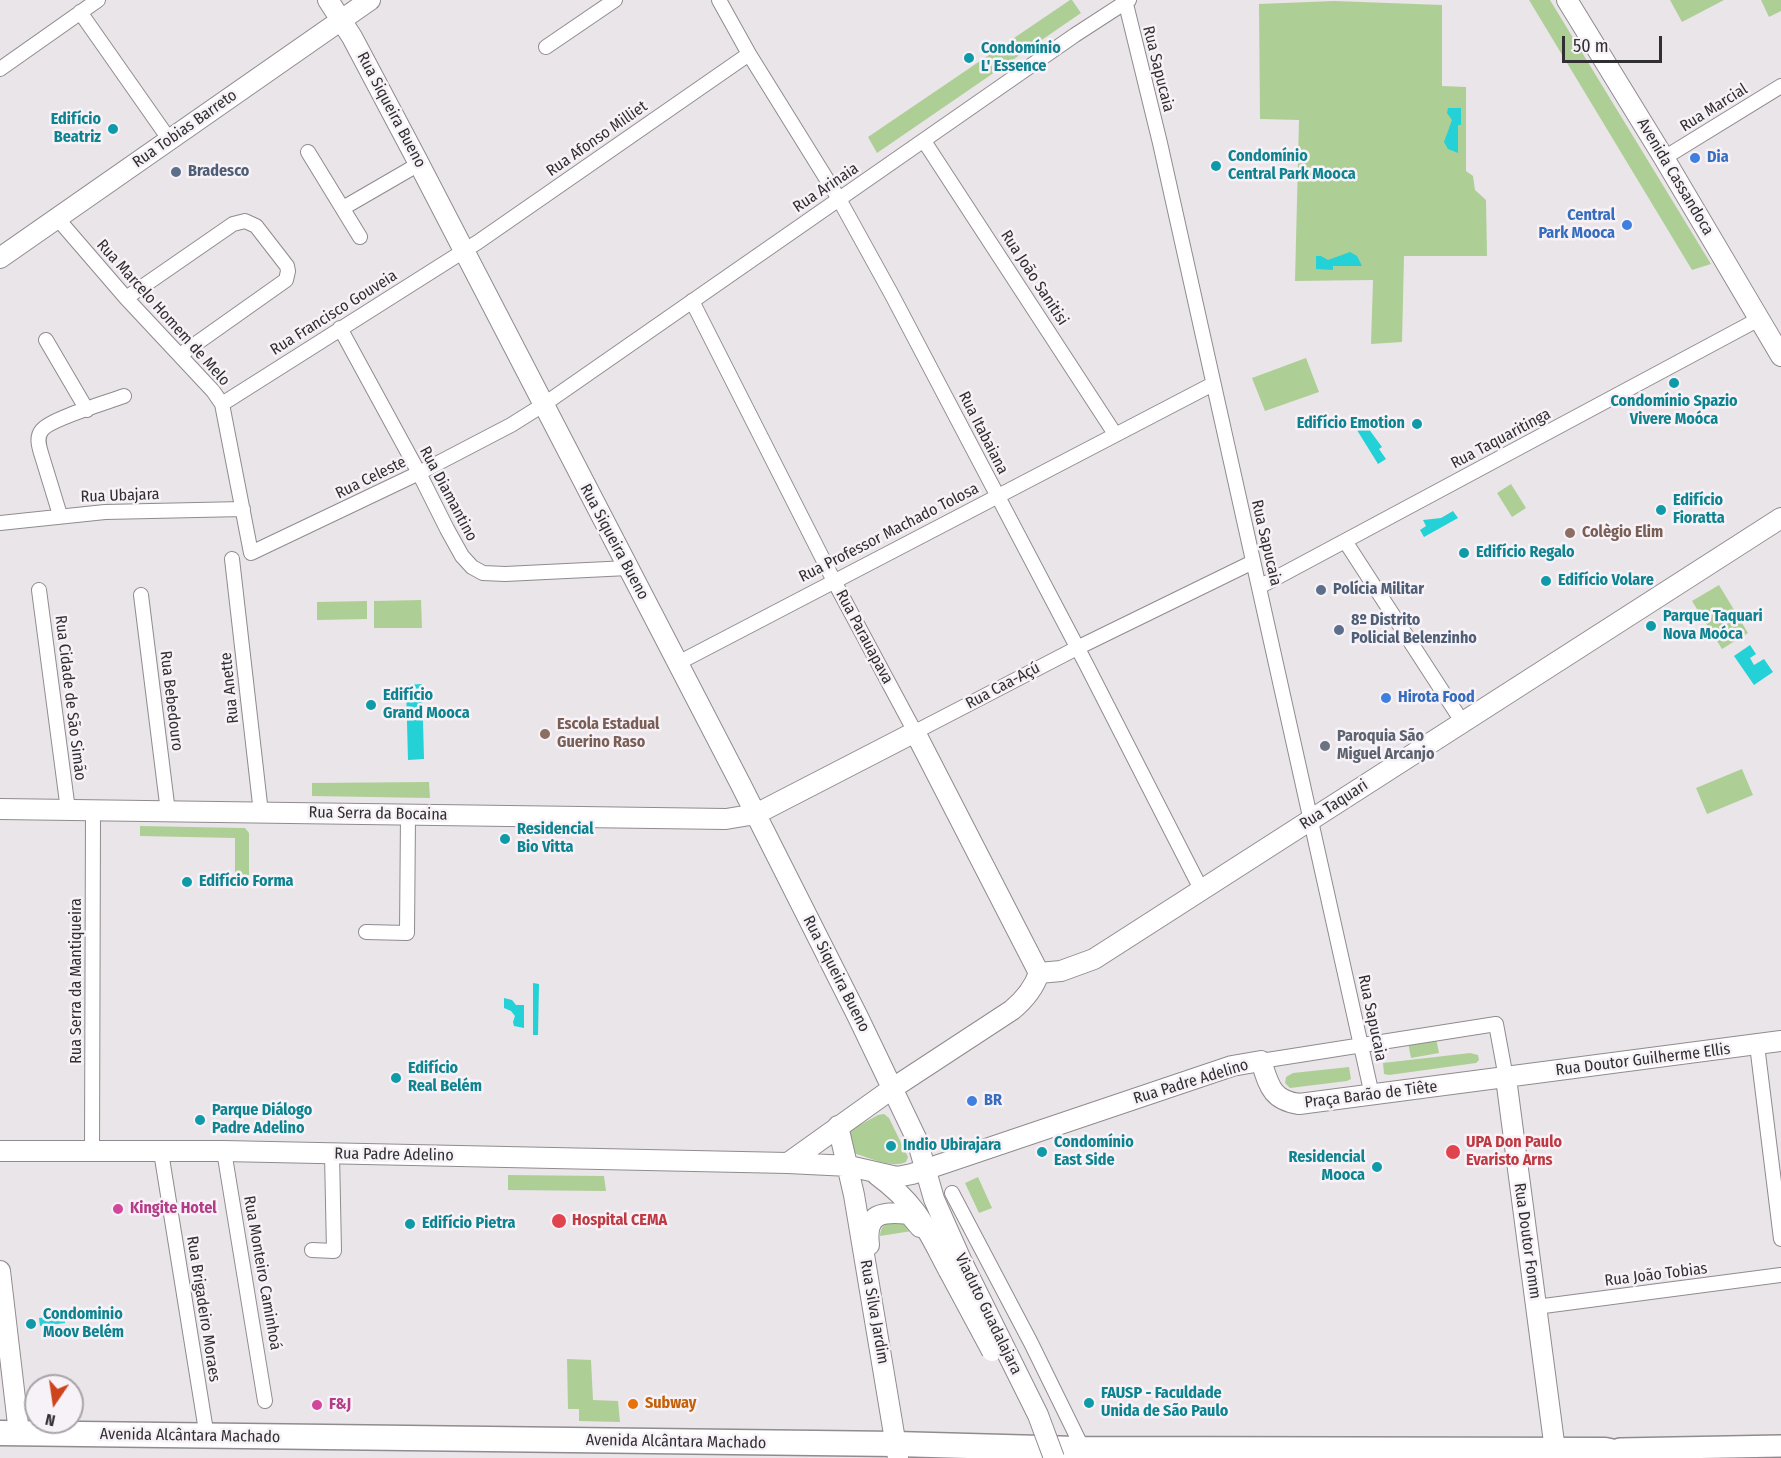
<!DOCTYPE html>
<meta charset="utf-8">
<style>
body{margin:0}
#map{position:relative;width:1781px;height:1458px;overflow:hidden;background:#eae5e9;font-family:"Fira Sans Condensed",sans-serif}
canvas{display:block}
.north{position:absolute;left:24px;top:1374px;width:60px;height:60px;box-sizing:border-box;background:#f7f2f7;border:2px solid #a8a4a8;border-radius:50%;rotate:193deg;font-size:16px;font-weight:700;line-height:24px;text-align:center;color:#312f31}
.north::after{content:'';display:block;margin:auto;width:21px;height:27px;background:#ce451d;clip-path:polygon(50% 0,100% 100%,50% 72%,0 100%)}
.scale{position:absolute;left:1562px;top:36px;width:100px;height:27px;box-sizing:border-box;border:3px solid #312f31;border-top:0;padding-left:8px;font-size:18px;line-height:21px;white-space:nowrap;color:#312f31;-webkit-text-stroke:4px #f7f2f7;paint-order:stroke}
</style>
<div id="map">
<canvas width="1781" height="1458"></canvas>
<div class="north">N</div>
<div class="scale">50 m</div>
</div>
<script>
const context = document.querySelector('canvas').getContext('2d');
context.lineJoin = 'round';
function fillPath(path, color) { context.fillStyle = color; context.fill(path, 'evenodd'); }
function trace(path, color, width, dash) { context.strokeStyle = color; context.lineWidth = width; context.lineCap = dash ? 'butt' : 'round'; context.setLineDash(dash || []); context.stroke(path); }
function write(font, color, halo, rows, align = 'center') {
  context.font = font + ' "Fira Sans Condensed",sans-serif'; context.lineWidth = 5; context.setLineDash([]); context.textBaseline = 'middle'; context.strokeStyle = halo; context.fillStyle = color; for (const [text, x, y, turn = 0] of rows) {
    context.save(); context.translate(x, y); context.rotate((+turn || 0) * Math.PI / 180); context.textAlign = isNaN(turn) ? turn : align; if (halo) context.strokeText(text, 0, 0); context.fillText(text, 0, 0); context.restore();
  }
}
fillPath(new Path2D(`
 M1070 0H1072L1081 13 877 153 868 137Z
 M1529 0H1550L1711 264 1692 270Z
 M1670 0H1724L1682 22Z
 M1761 0H1781V11L1769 17Z
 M1334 1 1442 5V86L1466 87V171L1473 176 1475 190 1486 200 1487 256H1404L1402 342 1371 344 1373 280 1295 281 1299 120 1260 119 1259 4Z
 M1306 358 1319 392 1265 411 1252 378Z
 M1511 484 1526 508 1512 517 1497 493Z
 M1719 585 1748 633 1722 649 1692 601Z
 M421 600 422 628H374V601Z
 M367 601V619L317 620V602Z
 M1742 769 1753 795 1707 814 1696 788Z
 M429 782 430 798 312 796V783Z
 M140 826 245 828 249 833V875L235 874V838L140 836Z
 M1436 1038 1439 1053 1411 1058 1408 1042Z
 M1470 1053 1478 1055 1479 1060 1476 1063 1389 1075 1384 1074 1383 1063Z
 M1349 1067 1351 1079 1347 1081 1290 1088 1285 1083 1286 1077 1293 1073Z
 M884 1114 889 1118 908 1157 906 1162C890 1169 869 1157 853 1153L849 1131 878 1115Z
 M508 1175 604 1176 606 1191 508 1190Z
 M978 1177 992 1208 979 1213 965 1183Z
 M902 1218 912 1231 880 1236C881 1222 890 1222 902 1218Z
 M567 1359 591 1360 593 1400 618 1401 620 1422 579 1421V1409H568Z`), '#adcf96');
fillPath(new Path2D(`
 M1448 108H1461V125H1458V153L1448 149 1444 142 1452 120 1447 113Z
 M1350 252 1357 256 1362 266H1333V270L1316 269V256H1321L1328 260Z
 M1360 417 1382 447 1379 449 1386 459 1378 464 1352 422Z
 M1453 511 1458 518 1424 537 1420 530 1426 526 1423 520 1441 518Z
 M1750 645 1756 654 1750 658 1754 665 1764 659 1773 672 1754 685 1734 656Z
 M422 684 424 759 408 760 406 685Z
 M533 983 539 984 538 1035H533Z
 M504 998 512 1000 516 1005H524V1028L514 1026 513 1022 515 1016 511 1011 504 1008Z
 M65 1315V1323L40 1326 39 1318Z`), '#23d1d7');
const street = new Path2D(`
 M719 0 749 54 839 199 892 295 1086 664 1201 889
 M1125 0 1160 143 1372 1095
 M80 12 169 139
 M546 47 615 0
 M0 69 98 0
 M924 141 1115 434
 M308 152 360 237
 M1664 158 1781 86
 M343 208 419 164
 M57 218 126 298 213 391 222 404 251 553 419 473 511 425 543 405 1075 35 1129 0
 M126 298 233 224 245 221 256 226 287 266 288 271 286 280 180 355
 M692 301 834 581 915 732 1077 648 1253 562
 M340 328 419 473 447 529 462 556 472 567 483 573 505 574 628 568
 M46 340 87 410
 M222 404 478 242 749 54
 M60 515 41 453C39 446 36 437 42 430 50 419 108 402 124 396
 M0 523 105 512 243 509
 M1345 541 1463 723
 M232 559 261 813
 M1259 587 1759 319
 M39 590 68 810
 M141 595 168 812
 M678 663 1213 384
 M366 932 407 933 408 815
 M1757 1045 1781 1239
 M1261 1061 1496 1024 1506 1078
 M92 1151 93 811
 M224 1151 265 1401
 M161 1152 207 1437
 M952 1193 1031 1343 1083 1449
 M312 1250 334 1251 332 1154
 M1536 1307 1781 1275`);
const secondary = new Path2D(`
 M328 0 352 37 416 158 740 783 858 1017 917 1140 934 1199 962 1262
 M1567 0 1664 158 1781 356
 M0 258 370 0
 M0 809 726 819 756 814 915 732 1039 973
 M1039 973 1061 971 1094 959 1781 518
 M1506 1078 1555 1450
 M838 1126 854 1195 898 1458
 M0 1151H224L788 1163 849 1166 897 1177 912 1174 1232 1066 1261 1061C1269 1085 1271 1100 1299 1104L1781 1041
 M788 1163 893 1088 1012 1010C1024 1000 1034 988 1039 973
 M877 1175C918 1205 926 1228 949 1271
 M869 1245C865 1213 882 1211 909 1214L920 1227
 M0 1271 19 1433`);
const primary = new Path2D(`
 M1620 1449 1781 1446`);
const highway = new Path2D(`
 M0 1433 896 1444 1077 1449 1605 1450 1641 1458`);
trace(street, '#908b8f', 16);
trace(secondary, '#908b8f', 22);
trace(primary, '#908b8f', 24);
trace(highway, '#908b8f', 27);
trace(street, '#fff', 14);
trace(secondary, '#fff', 20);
trace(primary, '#fff', 21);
trace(highway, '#fff', 24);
const secondaryBridge = new Path2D(`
 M962 1262 1038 1415 1054 1458
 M949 1271 992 1351`);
trace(secondaryBridge, '#908b8f', 22, []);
trace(secondaryBridge, '#fff', 20);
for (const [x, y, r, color] of [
 [969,58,6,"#0f9aa8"],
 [113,129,6,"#0f9aa8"],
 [1695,158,6,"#3f7fe0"],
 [1216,166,6,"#0f9aa8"],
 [176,172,6,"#5c6f8a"],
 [1627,225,6,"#3f7fe0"],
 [1674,383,6,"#0f9aa8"],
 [1417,424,6,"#0f9aa8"],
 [1661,510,6,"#0f9aa8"],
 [1570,533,6,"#8d6e63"],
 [1464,553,6,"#0f9aa8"],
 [1546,581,6,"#0f9aa8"],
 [1321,590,6,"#5c6f8a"],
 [1651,626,6,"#0f9aa8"],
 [1339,630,6,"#5c6f8a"],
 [1386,698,6,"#3f7fe0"],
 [371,705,6,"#0f9aa8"],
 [545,734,6,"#8d6e63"],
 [1325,746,6,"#6b7280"],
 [505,839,6,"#0f9aa8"],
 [187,882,6,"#0f9aa8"],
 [396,1078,6,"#0f9aa8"],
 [972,1101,6,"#3f7fe0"],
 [200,1120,6,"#0f9aa8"],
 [891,1146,6,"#0f9aa8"],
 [1042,1152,6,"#0f9aa8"],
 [1453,1152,8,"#e0444e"],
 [1377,1167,6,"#0f9aa8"],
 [118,1209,6,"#d1479c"],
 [559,1221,8,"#e0444e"],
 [410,1224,6,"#0f9aa8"],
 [31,1324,6,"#0f9aa8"],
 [1089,1403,6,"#0f9aa8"],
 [633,1404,6,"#e8710a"],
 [317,1405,6,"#d1479c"]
]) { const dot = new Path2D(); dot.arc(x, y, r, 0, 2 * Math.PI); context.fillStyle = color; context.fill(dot); trace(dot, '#f7f2f7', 2); }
write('bold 16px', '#0d838f', '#f7f2f7', [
 ["Condomínio",981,49],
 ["L' Essence",981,67],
 ["Edifício",101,120,"right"],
 ["Beatriz",101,138,"right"],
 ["Condomínio",1228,157],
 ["Central Park Mooca",1228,175],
 ["Condomínio Spazio",1674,402,"center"],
 ["Vivere Moóca",1674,420,"center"],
 ["Edifício Emotion",1405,424,"right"],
 ["Edifício",1673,501],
 ["Fioratta",1673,519],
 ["Edifício Regalo",1476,553],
 ["Edifício Volare",1558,581],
 ["Parque Taquari",1663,617],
 ["Nova Moóca",1663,635],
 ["Edifício",383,696],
 ["Grand Mooca",383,714],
 ["Residencial",517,830],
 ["Bio Vitta",517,848],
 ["Edifício Forma",199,882],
 ["Edifício",408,1069],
 ["Real Belém",408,1087],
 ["Parque Diálogo",212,1111],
 ["Padre Adelino",212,1129],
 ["Condomínio",1054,1143],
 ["East Side",1054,1161],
 ["Indio Ubirajara",903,1146],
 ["Residencial",1365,1158,"right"],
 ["Mooca",1365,1176,"right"],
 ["Edifício Pietra",422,1224],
 ["Condominio",43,1315],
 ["Moov Belém",43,1333],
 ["FAUSP - Faculdade",1101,1394],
 ["Unida de São Paulo",1101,1412]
], 'left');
write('16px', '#312f31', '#f7f2f7', [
 ["Rua Sapucaia",1158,69,76],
 ["Rua Marcial",1714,108,-32],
 ["Rua Siqueira Bueno",391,110,62],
 ["Rua Tobias Barreto",185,129,-35],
 ["Rua Afonso Milliet",597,139,-35],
 ["Avenida Cassandoca",1675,177,59],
 ["Rua Arinaia",826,188,-34],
 ["Rua João Sanitisi",1034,278,57],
 ["Rua Marcelo Homem de Melo",163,313,48],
 ["Rua Francisco Gouveia",334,313,-32],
 ["Rua Itabaiana",983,433,63],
 ["Rua Taquaritinga",1501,439,-28],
 ["Rua Celeste",371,478,-26],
 ["Rua Diamantino",448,494,62],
 ["Rua Ubajara",120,496,-2],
 ["Rua Professor Machado Tolosa",889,533,-27],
 ["Rua Siqueira Bueno",614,542,62],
 ["Rua Sapucaia",1266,543,77],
 ["Rua Parauapava",864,637,62],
 ["Rua Caa-Açú",1003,686,-28],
 ["Rua Anette",230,688,-96],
 ["Rua Cidade de São Simão",70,698,83],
 ["Rua Bebedouro",171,701,83],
 ["Rua Taquari",1334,805,-33],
 ["Rua Serra da Bocaina",378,814,1],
 ["Rua Siqueira Bueno",836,974,63],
 ["Rua Serra da Mantiqueira",77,981,-90],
 ["Rua Sapucaia",1372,1018,78],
 ["Rua Doutor Guilherme Ellis",1643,1060,-7],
 ["Rua Padre Adelino",1191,1082,-17],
 ["Praça Barão de Tiête",1371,1095,-7],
 ["Rua Padre Adelino",394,1155,1],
 ["Rua Doutor Fomm",1527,1241,82],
 ["Rua Monteiro Caminhoá",262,1273,80],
 ["Rua João Tobias",1656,1275,-7],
 ["Rua Brigadeiro Moraes",203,1309,81],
 ["Rua Silva Jardim",874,1312,80],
 ["Viaduto Guadalajara",988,1314,64],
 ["Avenida Alcântara Machado",190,1436,1],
 ["Avenida Alcântara Machado",676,1442,1]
]);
write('bold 16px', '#366cbe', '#f7f2f7', [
 ["Dia",1707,158],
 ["Central",1615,216,"right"],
 ["Park Mooca",1615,234,"right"],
 ["Hirota Food",1398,698],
 ["BR",984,1101]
], 'left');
write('bold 16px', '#4e5e75', '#f7f2f7', [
 ["Bradesco",188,172],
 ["Polícia Militar",1333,590],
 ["8º Distrito",1351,621],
 ["Policial Belenzinho",1351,639]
], 'left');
write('bold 16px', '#785e54', '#f7f2f7', [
 ["Colègio Elim",1582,533],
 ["Escola Estadual",557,725],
 ["Guerino Raso",557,743]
], 'left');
write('bold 16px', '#5b616d', '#f7f2f7', [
 ["Paroquia São",1337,737],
 ["Miguel Arcanjo",1337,755]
], 'left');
write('bold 16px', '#be3a42', '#f7f2f7', [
 ["UPA Don Paulo",1466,1143],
 ["Evaristo Arns",1466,1161],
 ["Hospital CEMA",572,1221]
], 'left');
write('bold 16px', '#b23c85', '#f7f2f7', [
 ["Kingite Hotel",130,1209],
 ["F&J",329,1405]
], 'left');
write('bold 16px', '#c56008', '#f7f2f7', [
 ["Subway",645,1404]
], 'left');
</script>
